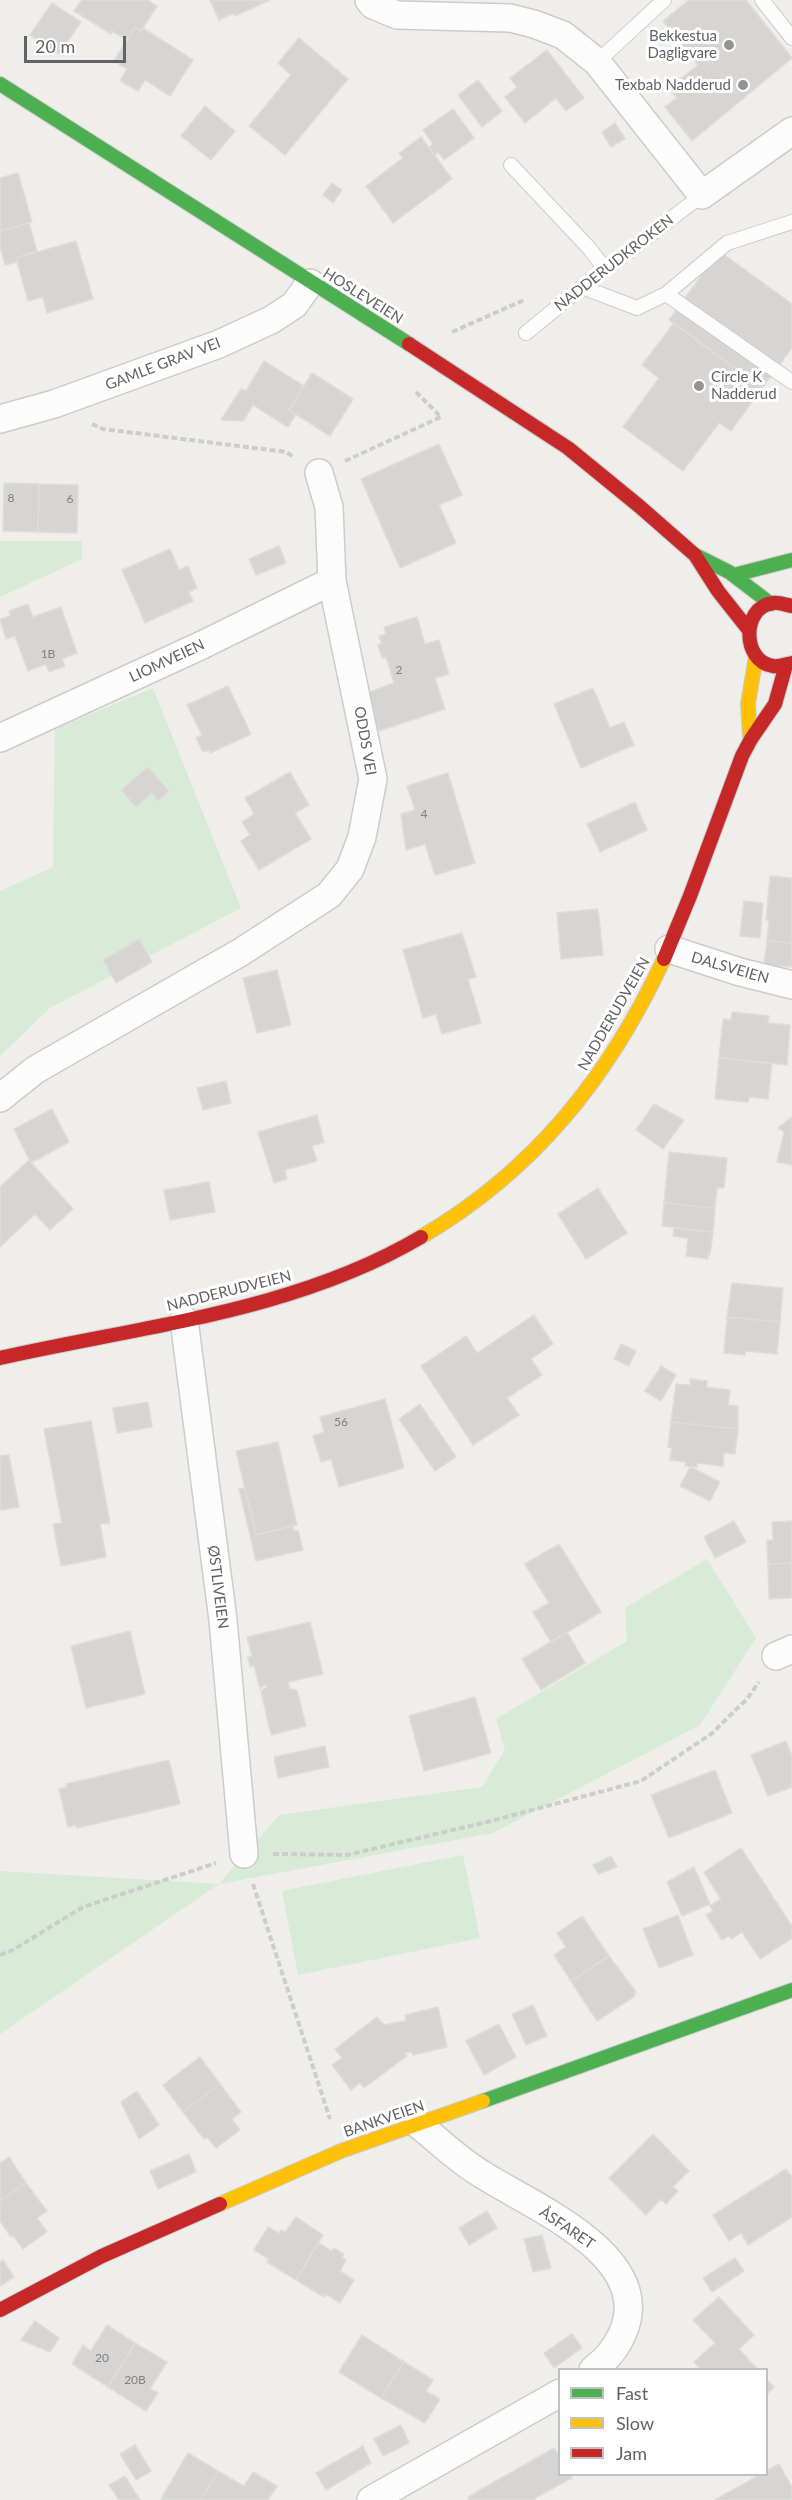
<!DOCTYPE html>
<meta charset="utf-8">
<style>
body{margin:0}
#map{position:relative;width:792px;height:2500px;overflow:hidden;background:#efeeea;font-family:Lato,sans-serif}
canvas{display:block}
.legend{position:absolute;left:558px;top:2368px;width:210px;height:108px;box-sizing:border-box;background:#fff;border:2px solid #bfc1c3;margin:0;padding:8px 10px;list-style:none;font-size:18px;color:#5f6368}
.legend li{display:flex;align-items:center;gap:12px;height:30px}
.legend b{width:30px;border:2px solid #bfc1c3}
.scale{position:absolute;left:24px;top:36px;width:102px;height:27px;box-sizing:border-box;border:3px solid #5f6368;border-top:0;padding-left:8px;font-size:18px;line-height:21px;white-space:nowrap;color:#5f6368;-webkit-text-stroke:4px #fff;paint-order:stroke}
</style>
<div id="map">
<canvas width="792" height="2500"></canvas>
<ul class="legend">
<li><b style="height:8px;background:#4caf50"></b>Fast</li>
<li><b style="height:8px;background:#ffc107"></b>Slow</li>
<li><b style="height:8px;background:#c62828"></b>Jam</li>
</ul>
<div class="scale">20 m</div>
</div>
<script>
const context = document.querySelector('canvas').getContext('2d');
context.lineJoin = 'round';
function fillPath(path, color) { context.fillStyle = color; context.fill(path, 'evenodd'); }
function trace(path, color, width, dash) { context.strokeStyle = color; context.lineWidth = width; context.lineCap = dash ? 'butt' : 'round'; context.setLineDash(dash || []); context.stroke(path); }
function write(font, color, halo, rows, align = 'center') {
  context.font = font + ' Lato,sans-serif'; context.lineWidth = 6; context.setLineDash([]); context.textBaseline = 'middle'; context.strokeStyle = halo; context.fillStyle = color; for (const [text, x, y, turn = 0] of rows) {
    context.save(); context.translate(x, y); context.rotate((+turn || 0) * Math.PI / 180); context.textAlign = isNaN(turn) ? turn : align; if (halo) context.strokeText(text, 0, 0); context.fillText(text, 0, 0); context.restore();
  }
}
fillPath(new Path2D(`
 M0 541H82V559L0 597Z
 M153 688 241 908 50 1008 0 1056V891L53 867 55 729Z
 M707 1559 756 1638 700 1725 493 1833 219 1884 0 2034V1871L219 1884 279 1815 482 1787 505 1750 496 1719 627 1641 625 1608Z
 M463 1855 480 1938 298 1975 282 1891Z`), '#d8ebd6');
const building = new Path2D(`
 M82 0H148L157 6 141 31 135 27 127 40 112 31 111 34 74 11Z
 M210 0H270L235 16 234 13 219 20Z
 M689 0H746L792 58 692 141 665 107 677 98 669 88 698 65 663 21Z
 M52 3 81 22 59 54 30 35Z
 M135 27 141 31 143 28 193 60 170 96 145 80 138 91 120 81 127 69 114 61Z
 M299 38 348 79 285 155 249 126 291 75 278 63Z
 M547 50 584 98 566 111 556 98 525 123 505 97 517 87 510 78Z
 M478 80 502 111 482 127 458 95Z
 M205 106 235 131 211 160 181 136Z
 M453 109 474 138 444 160 438 152 435 155 429 147 433 144 423 130Z
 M615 123 625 139 611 147 602 132Z
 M421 137 452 179 393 223 366 186 403 158 399 153Z
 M18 173 32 222 0 231V178Z
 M332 183 342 190 333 203 323 195Z
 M29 223 37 251 16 258 17 262 5 265 0 247V231Z
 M76 241 93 299 47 313 43 297 28 301 16 258Z
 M719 251 792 304V348L762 388 669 320Z
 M674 323 762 388 731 431 719 423 683 471 623 427 659 378 642 365Z
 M264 361 304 386 289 410 296 414 288 427 253 405 243 421 221 420 241 389 246 391Z
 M312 373 353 399 330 436 289 410Z
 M439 444 462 495 439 505 456 543 400 568 361 479Z
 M4 483 39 484 38 532 3 531Z
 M39 484 78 485 77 533 38 532Z
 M279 546 286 563 256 575 249 559Z
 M170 549 179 570 188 566 197 588 189 592 193 601 145 623 122 570Z
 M28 604 33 617 61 607 77 653 62 659 65 666 49 672 46 664 28 671 15 636 6 639 0 619 10 616 9 611Z
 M417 617 425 644 439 640 449 674 435 678 445 709 379 731 367 693 394 683 386 657 382 658 378 645 382 644 379 636 386 634 384 627Z
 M228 686 251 734 210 753 209 750 203 752 196 738 202 735 187 705Z
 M593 688 610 728 624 722 634 745 581 768 554 704Z
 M148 767 169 791 158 801 152 793 136 807 121 790Z
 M290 772 309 805 295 813 311 839 259 870 241 841 250 835 242 822 254 814 245 798Z
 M448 773 475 863 435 875 425 844 406 850 401 814 415 810 407 786Z
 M635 802 647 830 600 852 587 824Z
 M770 876 792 878V943L767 941 769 920H766Z
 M744 901 763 903 760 938 740 936Z
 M598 909 603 955 561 959 557 913Z
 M462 933 476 977 468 979 481 1023 442 1034 436 1014 423 1018 403 950Z
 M139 939 152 962 116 983 103 960Z
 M767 941 792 943V967L764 965Z
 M277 970 291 1025 257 1033 243 978Z
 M732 1012 769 1016 768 1023 790 1025 787 1065 719 1058 723 1019 731 1020Z
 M719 1058 772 1063 768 1099 749 1097 748 1102 715 1099Z
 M226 1081 231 1103 203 1110 197 1088Z
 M654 1104 684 1120 663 1149 636 1130Z
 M52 1109 69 1142 31 1163 14 1129Z
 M317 1115 324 1142 312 1146 317 1161 285 1170 287 1179 274 1183 258 1132Z
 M792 1117V1165L777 1162 784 1132 778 1128Z
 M669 1152 727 1158 724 1188H717L715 1208 664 1203Z
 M29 1160 73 1209 50 1230 35 1214 0 1247V1187Z
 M209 1182 215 1212 170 1220 164 1190Z
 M598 1188 627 1233 586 1259 558 1214Z
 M664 1203 715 1208 713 1232 662 1226Z
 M674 1228 713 1232 710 1255 708 1254V1259L686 1256 688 1238 673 1236Z
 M732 1283 783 1288 780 1322 727 1317Z
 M534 1315 553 1344 531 1359 542 1375 507 1398 519 1415 473 1445 421 1366 466 1336 477 1353Z
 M727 1317 780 1322 777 1354 745 1351V1355L724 1353Z
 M621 1344 636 1351 629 1366 614 1359Z
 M661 1366 676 1375 661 1401 645 1391Z
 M690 1379 707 1381V1387L730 1390 728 1405 738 1406V1429L671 1422 676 1384 690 1385Z
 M385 1399 404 1468 339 1487 331 1459 321 1462 313 1436 324 1432 320 1417Z
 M148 1402 152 1427 117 1433 113 1408Z
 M420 1404 456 1457 435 1471 399 1419Z
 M91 1421 110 1523 100 1524 106 1557 61 1566 53 1524 62 1523 44 1429Z
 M671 1422 738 1429 735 1454 724 1453 723 1466 697 1463V1467L685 1466 686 1462 670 1460 672 1448 668 1447Z
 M278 1442 297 1525 256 1535 236 1451Z
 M9 1455 19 1507 0 1510V1456Z
 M690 1467 720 1482 710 1501 680 1486Z
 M245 1488 256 1535 293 1526 294 1531 298 1530 303 1550 256 1561 239 1489Z
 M734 1521 746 1542 715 1558 704 1537Z
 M792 1521V1563L768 1564 767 1540H773L772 1522Z
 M559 1544 601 1612 551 1642 533 1612 549 1603 525 1564Z
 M792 1563V1598L769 1599 768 1564Z
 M310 1622 323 1674 288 1682 290 1689 297 1690 306 1726 271 1735 261 1691 267 1687 266 1684 260 1689 254 1665 250 1667 248 1657 252 1656 247 1637Z
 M130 1631 145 1694 86 1708 71 1646Z
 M567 1632 585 1663 541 1690 522 1659Z
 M475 1697 491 1753 424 1771 409 1716Z
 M786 1741 792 1756V1787L768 1796 751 1755Z
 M325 1746 329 1767 278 1778 274 1757Z
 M169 1760 180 1804 77 1828 76 1825 68 1827 59 1789 67 1787 66 1784Z
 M715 1770 732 1813 669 1838 651 1795Z
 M741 1848 792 1926V1938L760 1959 742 1932 732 1939 729 1936 722 1940 706 1915 713 1911 710 1906 721 1899 704 1872Z
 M611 1856 617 1867 598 1874 593 1865Z
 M694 1867 710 1904 682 1916 667 1882Z
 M678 1915 693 1955 659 1968 643 1929Z
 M582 1916 609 1956 571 1981 554 1955 566 1947 557 1933Z
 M609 1956 636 1992 634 1993 635 1996 597 2021 571 1981Z
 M533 2005 547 2036 526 2045 512 2014Z
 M438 2007 447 2047 413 2055 412 2052 405 2053 407 2056 364 2088 360 2083 351 2090 332 2065 342 2058 335 2049 377 2017 384 2025 406 2021 405 2015Z
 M499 2024 516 2057 484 2075 466 2041Z
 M200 2057 220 2084 183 2112 163 2085Z
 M220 2084 241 2112 232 2119 240 2130 216 2148 207 2137 204 2139 183 2112Z
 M137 2091 159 2125 139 2139 121 2102Z
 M653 2134 689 2171 673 2187 678 2191 666 2204 661 2199 646 2215 609 2178Z
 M189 2154 196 2172 158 2189 150 2171Z
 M9 2157 26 2183 0 2201V2163Z
 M786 2169 792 2177V2217L748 2245 741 2233 729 2241 713 2215Z
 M26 2183 47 2211 37 2218 47 2232 23 2249 13 2235 11 2237 0 2221V2201Z
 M487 2211 497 2228 469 2245 459 2228Z
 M296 2217 323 2235 296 2280 267 2262 269 2259 254 2250 268 2227 279 2233 281 2230 285 2232Z
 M542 2235 551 2268 533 2272 524 2239Z
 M318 2243 332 2251 334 2248 344 2254 342 2258 346 2260 340 2271 354 2280 340 2303 326 2294 324 2297 296 2280Z
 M735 2258 744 2271 712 2292 703 2278Z
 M3 2260 14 2277 0 2286V2263Z
 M719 2297 754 2335 739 2349 758 2370H701L694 2362 715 2343 693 2320Z
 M35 2321 59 2338 50 2352 21 2340Z
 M107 2325 135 2343 108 2387 72 2364 83 2345 91 2351Z
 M572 2334 582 2348 554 2368 544 2353Z
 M362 2335 404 2362 381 2398 339 2372Z
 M135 2343 167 2362 150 2389 158 2393 146 2411 108 2387Z
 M404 2362 433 2380 426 2391 440 2399 425 2423 381 2398Z
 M766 2379 774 2387 766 2395Z
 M401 2425 409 2443 383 2456 374 2439Z
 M135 2445 151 2471 136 2480 120 2454Z
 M363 2446 371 2463 326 2490 316 2473Z
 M554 2448 560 2457V2474H570L572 2478 535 2498 536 2500H469L468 2497Z
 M188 2453 218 2471 201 2500H163L161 2499Z
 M779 2464 792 2487V2500H715L761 2474H766V2471Z
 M218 2471 244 2486 253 2472 277 2486 268 2500H201Z
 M125 2476 140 2500H119L109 2485Z`);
fillPath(building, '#d6d5d3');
trace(building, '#deddd9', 1.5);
const lane = new Path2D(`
 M762 0 792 38
 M597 62 664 0
 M511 165 589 248 605 269
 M582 287 637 308 666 294 727 243 792 222
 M666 294 792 382
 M526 333 582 287 702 195`);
const street = new Path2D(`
 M369 0 373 5 397 15 510 18 534 24 563 35 597 62 702 195 792 131
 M0 419 54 404 219 344 271 320 294 305 310 283
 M0 738 202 645 332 581
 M669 949 740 972 792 985
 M0 1098 35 1070 241 952 329 895 350 869 362 837 373 779 332 581 329 507 319 473
 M184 1320 223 1620 244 1854
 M776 1656 792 1649
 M419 2125C439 2141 458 2160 480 2173 529 2205 650 2253 625 2327 618 2346 609 2357 593 2370
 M371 2500 560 2393`);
const fast = new Path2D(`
 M0 84 409 344
 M697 556 729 572 771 604
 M734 575 792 560
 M483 2101 792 1990`);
const slow = new Path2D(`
 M750 737 748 704 756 656
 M421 1237C534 1171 609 1077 664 959
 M220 2204 341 2151 483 2101`);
const jam = new Path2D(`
 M409 344 568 448 639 506 695 555 718 591 748 629
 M792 606C786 605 779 602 773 603 741 607 742 662 773 666 779 667 787 664 792 663
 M664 959 690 896 742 756 751 739 775 704 786 665
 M0 1358C141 1326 294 1312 421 1237
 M0 2310 102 2256 220 2204`);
trace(lane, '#cbcccc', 16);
trace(street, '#cbcccc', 30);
trace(fast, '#cacacb', 16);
trace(slow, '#cacacb', 16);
trace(jam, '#cacacb', 16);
trace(new Path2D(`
 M452 332 524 300
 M92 424 103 429 286 452 294 457
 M345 461 441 417 415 391
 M273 1854 347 1855 491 1821 641 1781 711 1734 747 1699 759 1682
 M253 1884 330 2119
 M0 1955 13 1950 83 1907 216 1863`), '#cacfcc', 4, [6, 3]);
trace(lane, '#fdfcfc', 14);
trace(street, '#fdfcfc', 27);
trace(fast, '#4caf50', 14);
trace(slow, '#ffc107', 14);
trace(jam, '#c62828', 14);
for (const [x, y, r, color] of [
 [729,45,6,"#919496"],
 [743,85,6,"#919496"],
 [699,386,6,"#919496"]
]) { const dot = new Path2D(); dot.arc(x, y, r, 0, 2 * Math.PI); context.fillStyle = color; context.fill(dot); trace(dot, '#fff', 2); }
write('12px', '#7e8184', null, [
 ["8",11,498],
 ["6",70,499],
 ["1B",48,654],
 ["2",399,670],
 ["4",424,814],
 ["56",341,1422],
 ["20",102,2358],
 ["20B",135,2380]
]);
write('15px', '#5f6368', '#fff', [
 ["Bekkestua",717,36],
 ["Dagligvare",717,53],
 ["Texbab Nadderud",731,85],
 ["Circle K",711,377,"left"],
 ["Nadderud",711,394,"left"]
], 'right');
write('15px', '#5f6368', '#fff', [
 ["NADDERUDKROKEN",614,263,-38],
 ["HOSLEVEIEN",363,296,32],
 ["GAMLE GRAV VEI",163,364,-21],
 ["LIOMVEIEN",167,661,-25],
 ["ODDS VEI",365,741,80],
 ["DALSVEIEN",730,968,16],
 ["NADDERUDVEIEN",614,1014,-60],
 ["NADDERUDVEIEN",229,1291,-14],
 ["ØSTLIVEIEN",218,1587,83],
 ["BANKVEIEN",384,2119,-19],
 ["ÅSFARET",567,2228,34]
]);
</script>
